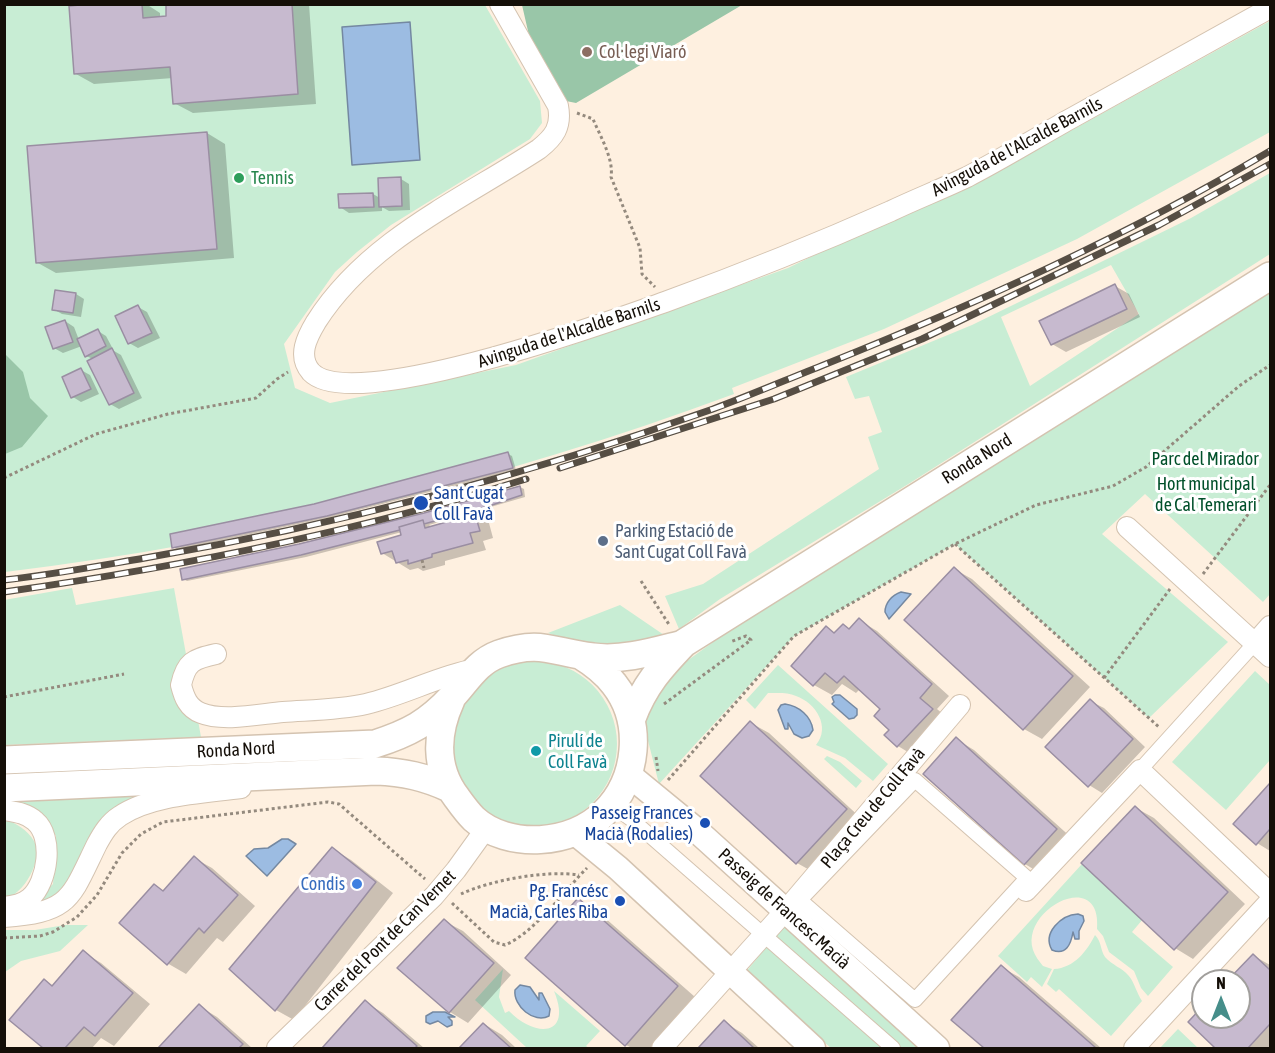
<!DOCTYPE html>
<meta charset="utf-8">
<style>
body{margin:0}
#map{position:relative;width:1275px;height:1053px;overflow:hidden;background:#fef0e0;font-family:"Asap Condensed",sans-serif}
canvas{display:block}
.frame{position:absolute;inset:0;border:6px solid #150f08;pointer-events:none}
.north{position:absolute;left:1191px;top:969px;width:60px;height:60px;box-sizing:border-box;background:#fff;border:2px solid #a19f9c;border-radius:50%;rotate:0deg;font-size:16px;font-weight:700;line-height:24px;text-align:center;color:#150f08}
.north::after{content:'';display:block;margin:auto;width:21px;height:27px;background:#468e8a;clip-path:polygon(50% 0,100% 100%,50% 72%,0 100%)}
</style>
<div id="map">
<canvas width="1275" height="1053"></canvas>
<div class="frame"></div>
<div class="north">N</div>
</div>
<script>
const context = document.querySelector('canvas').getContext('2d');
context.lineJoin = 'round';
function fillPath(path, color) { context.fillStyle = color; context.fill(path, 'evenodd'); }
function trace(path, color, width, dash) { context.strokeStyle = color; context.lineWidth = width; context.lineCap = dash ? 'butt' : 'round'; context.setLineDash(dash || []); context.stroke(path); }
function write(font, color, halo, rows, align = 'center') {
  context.font = font + ' "Asap Condensed",sans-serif'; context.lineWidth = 6; context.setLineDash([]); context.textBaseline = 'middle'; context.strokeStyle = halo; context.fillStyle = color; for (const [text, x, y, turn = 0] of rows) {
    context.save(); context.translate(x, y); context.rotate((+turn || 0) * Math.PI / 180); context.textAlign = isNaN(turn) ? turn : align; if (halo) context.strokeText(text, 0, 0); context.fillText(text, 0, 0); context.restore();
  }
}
fillPath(new Path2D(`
 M4 5H485L540 101 542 123 530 139 391 225 357 252 335 272 284 344 295 388 330 403 516 365 788 268 1074 129 1270 21V132L1077 239 884 329 732 388 734 394C499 481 253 542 5 572Z
 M1270 173V254L910 483 720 599 679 629 665 596 703 584 879 469 868 437 882 432 869 396 855 399 846 377 972 325 1191 218ZM1111 265 1139 314 1030 386 1001 317Z
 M1270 276V594L1263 602 1145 494 1102 534 1228 642 1149 718 955 544 794 636 659 784 644 725 649 699 673 671 896 510Z
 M72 588 76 605 174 588 201 737 5 745 4 600Z
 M620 605 667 637C638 644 605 647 576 642 566 640 557 636 548 633Z
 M451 744a83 83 0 1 1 166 0a83 83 0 1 1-166 0Z
 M778 665 888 764 873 781 845 758 816 745C831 727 816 703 796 696 788 692 777 693 768 693L755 709 746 700Z
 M1255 671 1270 685V760L1226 810 1172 762Z
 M827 756 840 762 862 781 856 788 824 759Z
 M149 795 113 811 96 825 63 889 50 900 33 903 53 884 56 836 47 821 5 802Z
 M4 818C16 824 27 829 34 841 44 859 24 895 4 899Z
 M1082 864 1143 919 1132 932 1173 967 1148 996 1141 988 1134 971 1109 952 1103 936 1097 929C1102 867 1020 909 1033 950 1035 956 1039 961 1043 966L1052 969 1042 987 1031 977 1027 982 998 956Z
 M786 924 922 1048H831L744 974Z
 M65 925H88L60 951 21 961 5 972V930H35Z
 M1095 935C1102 942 1100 950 1105 957 1112 965 1122 968 1128 975 1134 981 1137 994 1142 1001L1111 1036 1059 989 1056 992 1047 984 1054 969C1074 968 1087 951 1095 935Z
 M503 969 499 997 505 1013 509 1011C535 1038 573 1037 554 991L600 1031 586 1046 589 1048H527L475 1000Z
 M1178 1029 1198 1048H1160Z`), '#c8edd4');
fillPath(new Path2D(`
 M522 5H742L576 103 561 100 531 44Z
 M4 353 23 372 30 398 48 416 22 447 5 454Z`), '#99c6a8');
const water = new Path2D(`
 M410 22 420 160 352 165 342 27Z
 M901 592 911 594 889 619 885 612C885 603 892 595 901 592Z
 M835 695H840L857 709V715L854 718 849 719 832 704 834 702 832 697Z
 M785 704C799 706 811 716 813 730L809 736 802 738 794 734 788 723V729H785L778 710 781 705Z
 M282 839H288L296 844 267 876 246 856 254 849 268 848Z
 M1078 914 1083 916 1084 921 1079 931V939H1075L1073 932C1071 944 1066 956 1052 950 1042 933 1061 915 1078 914Z
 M520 985 530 987 539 1000V993H542L550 1009 549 1016C534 1024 513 1006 515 990Z
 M433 1012H445L455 1017H448L452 1021V1025L447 1027 438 1021 430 1024 426 1022V1016Z`);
fillPath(water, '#9cbce2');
trace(water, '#7488a1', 1.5);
fillPath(new Path2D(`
 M111 4H146L160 13V18H168L167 4H309L316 104 193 113 174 103 173 78 94 84 76 74Z
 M207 133 225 144 234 258 56 273 38 263Z
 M401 179 409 184 410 210 389 211 382 207V211L349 213 340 207V196L373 194 380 198Z
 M1115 286 1129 294 1140 317 1066 352 1052 344Z
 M76 294 84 299 81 317 62 314 53 309Z
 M138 307 147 312 160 338 138 348 129 343Z
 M65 321 74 327 79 340 98 331 106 336 114 351 121 355 142 398 119 409 110 404 93 359 86 356 82 346 63 353 54 348Z
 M81 370 90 375 99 394 81 402 73 397Z
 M508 454 512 456 516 470 331 517 177 550 174 547 315 505Z
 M520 487 524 489 525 497 429 525 432 527 475 515 489 523 493 538 483 541 486 550 445 561V565L423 571 418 568 410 570 382 553 403 536 402 532 306 557 187 581 183 579 299 546 425 515Z
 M954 569 972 579 1090 687 1042 739 1024 729Z
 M859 620 877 631 949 696 937 709 950 720 916 757 898 746 886 735 891 730 882 709 860 689 856 693 842 684 832 695 814 685 793 666 826 628 835 634 850 630Z
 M1090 701 1104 708 1145 747 1102 793 1089 785Z
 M751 723 769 733 864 821 815 873 797 863Z
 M956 739 974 750 1074 840 1043 875 1025 864 925 773Z
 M1270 785V851L1257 843 1236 824Z
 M1136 808 1154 818 1245 904 1193 959 1175 948Z
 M333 849 351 860 393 893 294 1020 276 1010Z
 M194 858 212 868 255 906 223 942 217 938 186 974 167 963 154 886 164 891Z
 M578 900 596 910 695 997 650 1048H632L626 1045Z
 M444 921 463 931 511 975 468 1023 450 1012 399 968Z
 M83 952 101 963 150 1004 114 1046 101 1038 92 1048H45L11 1020 44 981 54 986Z
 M1254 956 1270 965V1048H1218L1190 1022 1203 1008V1017H1239V981H1229Z
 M1001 967 1019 977 1101 1048H986L953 1020Z
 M365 1002 383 1013 424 1048H324Z
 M199 1006 217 1017 252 1048H160Z
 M724 1022 742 1033 759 1048H701Z
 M484 1024 502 1035 516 1048H461Z`), '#0003');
const building = new Path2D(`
 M91 4H142L143 18 166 16V4H292L298 94 173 104 170 67 74 74 69 6Z
 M207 132 217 249 36 263 27 146Z
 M401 177 402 206 379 207 378 178Z
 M373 193 374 207 339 208 338 194Z
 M1115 284 1127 309 1051 345 1039 321Z
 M55 290 76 293 73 313 52 310Z
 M138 305 152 333 128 344 115 316Z
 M65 320 73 342 53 349 45 327Z
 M98 329 106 346 85 357 77 339Z
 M112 348 134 393 109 405 87 361Z
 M81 368 91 389 71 398 62 377Z
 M508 452 513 468 327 516 172 548 170 534 314 504Z
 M520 486 522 495 492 505 424 524 423 520 399 527 400 530 301 555 182 580 180 569 299 544 424 513Z
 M475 514 480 531 470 533 473 543 432 554V557L408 564V560L396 563 392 551 381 554 377 542 401 535 399 527 423 520 425 528Z
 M954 567 1073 676 1023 730 904 620Z
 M859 618 932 684 920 698 933 709 897 747 884 735 889 730 874 716 880 709 844 676 837 683 825 673 813 686 791 666 826 626 834 633 843 624 849 629Z
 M1090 699 1133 739 1088 787 1045 747Z
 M750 721 847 809 796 864 700 776Z
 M956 737 1057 829 1024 865 923 774Z
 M1270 783V829L1256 845 1233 824Z
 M1135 806 1228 892 1174 950 1081 863Z
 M332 847 376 882 275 1011 229 969Z
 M194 856 238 895 204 933 199 928 167 965 119 923 154 884 163 891Z
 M578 898 678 986 625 1046 525 958Z
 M444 919 494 963 449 1013 397 968Z
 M83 950 133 993 95 1036 84 1027 65 1048H43L9 1020 44 979 52 986Z
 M1253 954 1270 970V1024L1248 1048H1215L1188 1022 1203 1006V1017H1239V981H1227Z
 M1001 965 1096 1048H984L951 1020Z
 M365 1000 417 1046 415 1048H322Z
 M199 1004 243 1044 239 1048H158Z
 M724 1020 754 1048H698Z
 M483 1023 511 1048H459Z`);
fillPath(building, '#c7bacf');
trace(building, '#9a8ea2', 1.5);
const pedestrian = new Path2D(`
 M1140 770 1255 643
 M915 780 1027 878 915 1000 800 900Z
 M612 805 631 819 893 1048`);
const minor = new Path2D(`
 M500 4 558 106C562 127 554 137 539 149 461 200 368 240 316 322 307 337 297 356 311 372 352 415 611 321 665 302 742 274 817 244 891 211 916 199 942 189 967 177 1002 159 1036 138 1070 119 1137 82 1204 45 1270 8
 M1127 527 1270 657
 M1255 643 1270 626
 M216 654C193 659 186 662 181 685 184 697 188 708 201 713 223 722 260 714 283 712 311 710 339 710 366 704 404 695 438 676 475 669
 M4 810C15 812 26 813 35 821 54 837 48 882 30 898 23 904 14 906 4 907
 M1026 891 1140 770 1270 893
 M4 917C71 912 70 899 97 844 103 833 109 823 120 816 151 795 204 793 241 788
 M277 1048 434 896 456 870 487 827
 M662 1048 786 910 960 705
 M1134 1048 1270 901`);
const tertiary = new Path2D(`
 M628 774 695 829 937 1048
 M574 832 618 868 813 1048`);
const secondary = new Path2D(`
 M451 700C436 733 434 768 457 798 462 805 468 813 474 819 508 850 573 845 604 813 638 780 644 722 614 684 605 672 593 663 580 655
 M632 718C644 686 660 668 684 643L1270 276
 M4 760 375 744C409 733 428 723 452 697 467 681 477 662 499 654 542 639 553 653 593 657 623 661 655 651 683 644
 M4 788 376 771C404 772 425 777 449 788`);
trace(pedestrian, '#d4c3b0', 16);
trace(minor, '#d4c3b0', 22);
trace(tertiary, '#d4c3b0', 27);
trace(secondary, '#d4c3b0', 30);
trace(new Path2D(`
 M577 113 593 119C600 136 614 159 611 177L640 248 642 274 655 287
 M4 478 96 434 168 414 256 398 277 379 288 372
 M955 544 1159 727
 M422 560 424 568
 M1203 574 1270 485
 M641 581 670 626
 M1104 678 1170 589
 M4 697 124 674
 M664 704 751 640 746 636 730 642
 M656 757 658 771
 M668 780 794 636 955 544 1036 505 1113 486 1146 467 1239 386 1270 365
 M461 894C491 880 546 870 579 875
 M452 903 494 942 505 945C534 933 564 891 587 868
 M4 938 40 936 53 932 77 917 97 895 122 853 141 834 163 822 328 802 339 804 425 879`), '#948a7e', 3, [3, 3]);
trace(pedestrian, '#fff', 14);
trace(minor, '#fff', 20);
trace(tertiary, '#fff', 24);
trace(secondary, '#fff', 27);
const rail = new Path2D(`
 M560 468 774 399 922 339 1159 225 1270 164
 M4 580C51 575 98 566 145 558 338 525 528 475 713 409 751 395 788 379 826 364 978 303 1129 235 1270 151
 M4 592C180 567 356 532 526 479`);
trace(rail, '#564e44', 7);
trace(rail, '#fff', 4.5, [14]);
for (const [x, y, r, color] of [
 [587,52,6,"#8d6e63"],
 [239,178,6,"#2e9e5b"],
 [421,503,8,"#1a4fb4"],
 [603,541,6,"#5c6f8a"],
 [536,751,6,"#0f9aa8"],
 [705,823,6,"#1a4fb4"],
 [357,884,6,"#3f7fe0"],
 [620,901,6,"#1a4fb4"]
]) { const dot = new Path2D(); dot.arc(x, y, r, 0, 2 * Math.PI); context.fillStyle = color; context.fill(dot); trace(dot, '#fff', 2); }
write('18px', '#785e54', '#fff', [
 ["Col·legi Viaró",599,52]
], 'left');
write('18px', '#150f08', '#fff', [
 ["Avinguda de l'Alcalde Barnils",1017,147,-28],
 ["Avinguda de l'Alcalde Barnils",569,333,-18],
 ["Ronda Nord",977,459,-32],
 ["Ronda Nord",236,750,-3],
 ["Plaça Creu de Coll Favà",873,808,-50],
 ["Passeig de Francesc Macià",784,909,42],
 ["Carrer del Pont de Can Vernet",385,941,-45]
]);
write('18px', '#27864d', '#fff', [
 ["Tennis",251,178]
], 'left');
write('18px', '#00502a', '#fff', [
 ["Parc del Mirador",1205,459],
 ["Hort municipal",1206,484],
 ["de Cal Temerari",1206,505]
]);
write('18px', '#164399', '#fff', [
 ["Sant Cugat",434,493,"left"],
 ["Coll Favà",434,514,"left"],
 ["Passeig Frances",693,813],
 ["Macià (Rodalies)",693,834],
 ["Pg. Francésc",608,891],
 ["Macià, Carles Riba",608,912]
], 'right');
write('18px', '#4e5e75', '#fff', [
 ["Parking Estació de",615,531],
 ["Sant Cugat Coll Favà",615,552]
], 'left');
write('18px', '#0d838f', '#fff', [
 ["Pirulí de",548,741],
 ["Coll Favà",548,762]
], 'left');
write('18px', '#366cbe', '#fff', [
 ["Condis",345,884]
], 'right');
</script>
